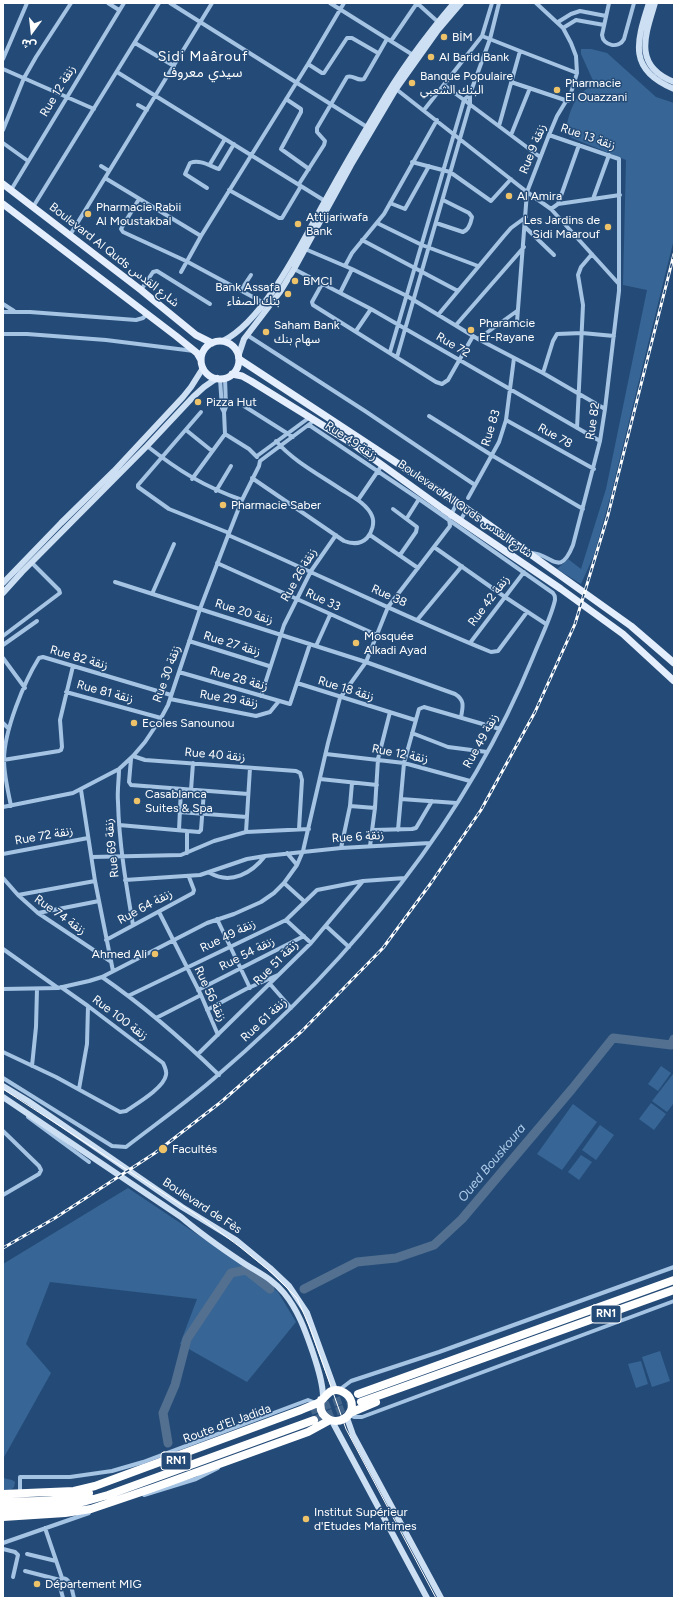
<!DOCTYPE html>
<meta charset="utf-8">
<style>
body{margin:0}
#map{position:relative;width:677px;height:1601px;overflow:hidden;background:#244b77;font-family:Figtree,"Noto Sans Arabic",sans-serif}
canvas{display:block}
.frame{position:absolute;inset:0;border:4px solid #fff;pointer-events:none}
.north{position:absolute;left:12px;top:12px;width:40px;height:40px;-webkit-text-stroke:3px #244b77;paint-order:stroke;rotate:195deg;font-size:11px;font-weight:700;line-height:16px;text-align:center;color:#fff}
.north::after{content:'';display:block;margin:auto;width:14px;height:18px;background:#fff;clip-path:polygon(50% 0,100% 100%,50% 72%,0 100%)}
</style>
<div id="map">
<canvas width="677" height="1601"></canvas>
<div class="frame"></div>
<div class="north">ش</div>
</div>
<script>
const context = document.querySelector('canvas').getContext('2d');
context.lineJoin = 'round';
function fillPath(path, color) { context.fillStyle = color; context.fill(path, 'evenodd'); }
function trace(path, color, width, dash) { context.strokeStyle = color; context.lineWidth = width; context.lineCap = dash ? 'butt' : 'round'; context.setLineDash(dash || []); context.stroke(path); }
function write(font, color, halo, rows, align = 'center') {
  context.font = font + ' Figtree,"Noto Sans Arabic",sans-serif'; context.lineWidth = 3; context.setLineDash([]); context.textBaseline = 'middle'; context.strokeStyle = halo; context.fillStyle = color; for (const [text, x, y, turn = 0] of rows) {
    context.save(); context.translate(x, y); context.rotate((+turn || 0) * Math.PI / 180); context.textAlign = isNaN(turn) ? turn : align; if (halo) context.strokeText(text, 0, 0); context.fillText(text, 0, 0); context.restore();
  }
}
fillPath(new Path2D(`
 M581 49H591L607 53 656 97 674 103V239L611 494 594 555 581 584 557 569 568 559 581 569 606 489 647 290 623 285 626 160 572 138 565 132C570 112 573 93 595 85L581 54Z
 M661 1066 671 1073 658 1091 648 1084Z
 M673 1074 674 1075V1103L667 1112 652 1101Z
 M651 1103 666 1114 654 1130 639 1119Z
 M573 1104 597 1122 562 1170 537 1154Z
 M600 1125 614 1135 596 1160 582 1150Z
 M581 1155 592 1162 579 1180 568 1172Z
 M128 1188 246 1267 278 1292 296 1322 247 1382 180 1344 197 1299 50 1282 26 1344 51 1373 3 1459V1264Z
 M660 1351 670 1381 652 1387 642 1357Z
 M641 1361 648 1384 636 1388 628 1364Z
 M3 1478 12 1480 15 1482 14 1487 11 1490H3Z`), '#376595');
trace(new Path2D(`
 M304 1289 357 1262 396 1258 434 1245 462 1219 572 1089 613 1038 671 1045 674 1039
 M168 1443 163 1413 175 1385 187 1339 231 1273 246 1270 270 1289`), '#537090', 9);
trace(new Path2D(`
 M311 1411 358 1394
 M314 1420 361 1402`), '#45668b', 8, [8, 4]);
trace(new Path2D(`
 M108 3 119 10
 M170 3 367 127
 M330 3 413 55
 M417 3 438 22
 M609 3 602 35C603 46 619 49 624 39L634 3
 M558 22 571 14 580 11 606 16
 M563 28 576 20 604 25
 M482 36 492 3
 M391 41 417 3
 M135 43 174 66
 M520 51 577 73
 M3 59 27 3
 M308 64 322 73H324L347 38H352L378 53
 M3 69 94 109
 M117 72 325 201
 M511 82 568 101
 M444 85 540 157
 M396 89 527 192 551 209 618 283
 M286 99 301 109V112L281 149 309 169
 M138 105 147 110
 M424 110 482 36 520 51 499 126
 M3 130 24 78 36 57 71 3
 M511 135 530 88
 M3 143 28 161
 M412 162 450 172 491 201 511 179
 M210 164 225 139
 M101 166 109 171
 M105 178 201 236
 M299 184 324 145 325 141 317 132V128L347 77C353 74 357 82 364 79L387 39
 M207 188 185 174 190 163C200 159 210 166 219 169L234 144
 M11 190 124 3
 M229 190 279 218H282L301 186
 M139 199 121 229 123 232 186 261 264 303
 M593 199 609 155
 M390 203 405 209 429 166
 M558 204 579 145
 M33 207 159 3
 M551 209 558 204 620 195
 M377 223 422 245 478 266
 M436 223 463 232C469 230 471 222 472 217L469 213 443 200
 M525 227 554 255
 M70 235 212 3
 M362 240 458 291
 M305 249 352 269 407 296 478 339 543 373 605 409
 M345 266 352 253 384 214 437 120
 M294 269 371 309 600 441
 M181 272 201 236 308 64 344 3
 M322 284 312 302 313 305 436 382 442 384 448 380 473 336
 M141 290 153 272 157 271 210 304
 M241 290 251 275
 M340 293 352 269
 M3 304 14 311
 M3 312H30L136 320 143 318 147 314
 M438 315 504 236 511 228 526 217
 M517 322 527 192 549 135 557 116 571 93 577 73 576 56 571 43 563 28 536 3
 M456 325 524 247
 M356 331 371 309
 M3 334H27L106 340 194 351
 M247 335 365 411 475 485
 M478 339 517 311
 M390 352 464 100 470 94
 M397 357 470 104V94L490 39 499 3
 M543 373 553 341 557 334 582 333 614 336
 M220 379 222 408 224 412
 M244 406 293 437
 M201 412 138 485V487L169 509 229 533
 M429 416 493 456 583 509
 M506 420 594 469
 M577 428 583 305 578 275 581 267 592 254
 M186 430 212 451
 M225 434 249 449 257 457
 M147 446C179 471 203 486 242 500
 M257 456 310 417
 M260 461 311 423
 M252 478 344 541C352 544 360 545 367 538 372 532 375 523 372 516 367 504 353 497 342 490 320 475 293 461 276 441
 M192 479 225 434 224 412 226 407 225 378
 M216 491 231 466
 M468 498 499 442 506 420 514 358
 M358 500 382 465
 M393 509 417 527 416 532 400 555
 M407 518 419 499
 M460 521 467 509
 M228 535C316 573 402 616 491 652L498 651 527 612
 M370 535 418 568
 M434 547 505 597 546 624
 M530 553C551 552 559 580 573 545L600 441 605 409 619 291V159L549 135
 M217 563 377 635
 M115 582 366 662 455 694C465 700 463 707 461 717
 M152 594 174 544
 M418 619 462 566
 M3 636 60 593 59 590 32 563
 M189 641 269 666
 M470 643 524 572
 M3 645 37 621
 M316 646 330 615
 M3 658 25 688
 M179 672 290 704 310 644
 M297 683 415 720
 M66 692 161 718
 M261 696 284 625 311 571 336 535
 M170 699 256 716 270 712 279 701
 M3 723 9 729
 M412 733 448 747 487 752
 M326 754 404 763 470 781
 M133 756 145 760 296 771 300 773 302 780 299 829
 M131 759 129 782 131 785 248 794
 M3 760 59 751 61 750 62 747 60 720 73 666
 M119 769C119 780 117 791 118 802 119 843 126 884 133 925
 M320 779 377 785
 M81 790 95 881 113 971
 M191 790 193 763
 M401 799 456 803
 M11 806C8 791 4 775 4 760 4 731 24 682 39 658L43 657 171 695
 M350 806 375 808
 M3 807 73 793 119 769 133 756 145 742 161 718 168 705 200 609 229 533 242 500 259 466 260 461
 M179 812 247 817
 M119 825 187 831V853
 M179 830 181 789
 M373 830 412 829 416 828 432 801
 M398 830 404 763 419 709 424 707 500 729
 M187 831 199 832 201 830 204 791
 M246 832 250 768
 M370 846 375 808 378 759 390 712
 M341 848 350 806 352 783
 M287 853 297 865
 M3 854 88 838
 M92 857 181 855 214 841 246 832 309 829
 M210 873C231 885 252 873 265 856
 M3 878 18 895 38 913 110 961
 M125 880 200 875 247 859 265 856 341 848 430 843
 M284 883 305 902
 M18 895 95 881
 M159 912 201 995 218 1035
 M38 913 99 901
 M217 919 250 988
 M286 920 311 943
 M326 926 349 947
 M106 940 193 893 194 890 189 877
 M3 949 58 988
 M102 977C144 1006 182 1039 219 1075
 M270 984 291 1008
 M3 989 58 988 89 981 102 977 207 923 234 914 261 902 274 893 284 883 297 865 303 851 328 743 340 698 366 662 388 607 450 526 449 519 457 503
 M198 990 304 936
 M128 996 286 920 317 890 363 881 405 878
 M207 1010 246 989 278 975
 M156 1018 201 995
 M3 1052 56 1077 120 1112 126 1111C136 1104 164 1088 166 1075 167 1071 165 1067 163 1063L88 1006 61 987
 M198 1054 311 943 363 881
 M32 1066 36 1027 37 989
 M3 1078 112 1146 126 1147C157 1123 190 1100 219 1074 351 961 467 819 533 657 540 639 551 618 555 600 555 596 555 596 553 593L419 499 309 425
 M79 1089 87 1044 88 1006
 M28 1117 89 1162
 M3 1131 39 1166 41 1170 39 1174 3 1195
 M339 1390 351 1381 439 1352 674 1267
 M349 1415 354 1417H362L674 1301
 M20 1493V1477H70L112 1471 143 1462 308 1400 316 1403
 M144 1495 196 1479 218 1468
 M45 1528 62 1578
 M3 1543 89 1513
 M3 1549 15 1552 18 1555 13 1577
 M27 1554 56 1561
 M25 1571 60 1580
 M62 1578C71 1578 72 1591 74 1598
 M62 1578 59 1583 63 1598`), '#a5c3e3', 4);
trace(new Path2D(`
 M649 3C636 43 628 70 674 89
 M655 3C645 36 633 66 674 82
 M223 341C265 320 302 242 325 201 342 170 360 139 378 109 400 71 426 36 454 3
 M238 357 244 339 280 292 294 269 351 165 396 89 438 30 461 3
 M3 583 61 523 114 471 183 397 191 387 203 368
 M3 593 22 572 147 446 193 397 204 387 217 378
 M3 1086 28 1101 182 1207 236 1240 270 1268 289 1286 307 1313 335 1390
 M3 1097 181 1217C201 1234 221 1248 242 1262 257 1272 272 1278 284 1293 298 1310 305 1330 312 1350 317 1365 323 1382 323 1397
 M347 1418 353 1435 441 1598
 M332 1421 427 1598`), '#cddff3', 6);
trace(new Path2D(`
 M3 184 141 290 196 335 212 343
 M3 204 176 336 197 353 201 360
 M201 360a19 19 0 1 1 38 0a19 19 0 1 1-38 0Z
 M239 359 467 509 631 626 674 663
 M232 374 242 376 251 381 353 444 443 509 561 589 623 634 674 681`), '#e4eefc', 7);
trace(new Path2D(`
 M358 1394 674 1280
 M361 1402 674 1290
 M350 1413 376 1402
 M3 1494 74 1491 95 1486 301 1410C307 1407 315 1405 321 1401 327 1395 331 1387 341 1391 361 1399 351 1426 330 1420 322 1416 319 1409 321 1400
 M3 1502C32 1501 61 1502 89 1493
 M3 1510 72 1505 108 1495 314 1420
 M3 1517 65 1513 91 1509 153 1488 308 1432 330 1420`), '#fff', 8);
trace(new Path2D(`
 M3 1089 198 1216 240 1247 272 1273 297 1298 310 1328 346 1429 436 1598`), '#fff', 1);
const rail = new Path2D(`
 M3 1248 55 1218 155 1153 221 1102 302 1031 383 948 431 883 481 810 535 712 575 624 608 515 674 254`);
trace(rail, '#fff', 3);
trace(rail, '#244b77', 1.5, [4.5]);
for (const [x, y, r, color] of [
 [444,37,4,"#edc268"],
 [431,57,4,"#edc268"],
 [412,83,4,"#edc268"],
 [557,90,4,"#edc268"],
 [509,196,4,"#edc268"],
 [88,214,4,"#edc268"],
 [298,224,4,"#edc268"],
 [608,227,4,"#edc268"],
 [295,281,4,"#edc268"],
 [288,294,4,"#edc268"],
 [471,330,4,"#edc268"],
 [266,332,4,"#edc268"],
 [198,402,4,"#edc268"],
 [223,505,4,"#edc268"],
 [356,643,4,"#edc268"],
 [134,723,4,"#edc268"],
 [137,801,4,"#edc268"],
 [155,954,4,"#edc268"],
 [163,1149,5,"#edc268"],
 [306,1519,4,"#edc268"],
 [37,1584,4,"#edc268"]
]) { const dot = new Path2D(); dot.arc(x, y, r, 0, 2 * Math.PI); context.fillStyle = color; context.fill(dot); trace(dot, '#244b77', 1.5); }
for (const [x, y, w] of [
 [606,1314,30],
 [176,1461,30]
]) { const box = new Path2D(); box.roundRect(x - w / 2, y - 9, w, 18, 3); context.fillStyle = '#244b77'; context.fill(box); trace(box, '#fff', 1); }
write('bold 11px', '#fff', null, [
 ["RN1",606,1314],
 ["RN1",176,1461]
]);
write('12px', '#fff', '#244b77', [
 ["BİM",452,37],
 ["Al Barid Bank",439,57],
 ["Banque Populaire",420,76],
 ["البنك الشعبي",420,90],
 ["Pharmacie",565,83],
 ["El Ouazzani",565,97],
 ["Al Amira",517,196],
 ["Pharmacie Rabii",96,207],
 ["Al Moustakbal",96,221],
 ["Attijariwafa",306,217],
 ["Bank",306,231],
 ["Les Jardins de",600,220,"right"],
 ["Sidi Maarouf",600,234,"right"],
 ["BMCI",303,281],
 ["Bank Assafa",280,287,"right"],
 ["بنك الصفاء",280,301,"right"],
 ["Pharamcie",479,323],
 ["Er-Rayane",479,337],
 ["Saham Bank",274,325],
 ["سهام بنك",274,339],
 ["Pizza Hut",206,402],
 ["Pharmacie Saber",231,505],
 ["Mosquée",364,636],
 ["Alkadi Ayad",364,650],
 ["Ecoles Sanounou",142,723],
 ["Casablanca",145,794],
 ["Suites & Spa",145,808],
 ["Ahmed Ali",147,954,"right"],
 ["Facultés",172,1149],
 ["Institut Supérieur",314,1512],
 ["d'Etudes Maritimes",314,1526],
 ["Département MIG",45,1584]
], 'left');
write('12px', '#fff', '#244b77', [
 ["Rue 12 زنقة",58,91,-59],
 ["Rue 13 زنقة",588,137,19],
 ["Rue 9 زنقة",533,149,-68],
 ["Boulevard Al Quds شارع القدس",114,255,38],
 ["Rue 72",453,345,30],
 ["Rue 82",593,421,-81],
 ["Rue 83",491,428,-73],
 ["Rue 78",555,436,29],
 ["Rue 49 زنقة",351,441,34],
 ["Boulevard Al Quds شارع القدس",465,509,35],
 ["Rue 26 زنقة",299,575,-60],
 ["Rue 38",389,596,24],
 ["Rue 33",323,600,25],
 ["Rue 42 زنقة",489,601,-53],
 ["Rue 20 زنقة",244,612,17],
 ["Rue 27 زنقة",232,644,17],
 ["Rue 82 زنقة",79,658,16],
 ["Rue 30 زنقة",167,674,-70],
 ["Rue 28 زنقة",239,679,16],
 ["Rue 18 زنقة",346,689,17],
 ["Rue 81 زنقة",105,692,15],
 ["Rue 29 زنقة",229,699,9],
 ["Rue 49 زنقة",481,741,-61],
 ["Rue 12 زنقة",400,754,11],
 ["Rue 40 زنقة",215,755,5],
 ["Rue 72 زنقة",44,836,-10],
 ["Rue 6 زنقة",358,837,-4],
 ["Rue 69 زنقة",112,848,-96],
 ["Rue 64 زنقة",145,907,-28],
 ["Rue 74 زنقة",60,915,35],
 ["Rue 49 زنقة",228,936,-26],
 ["Rue 54 زنقة",247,954,-27],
 ["Rue 51 زنقة",276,963,-45],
 ["Rue 56 زنقة",210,994,65],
 ["Rue 100 زنقة",120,1018,37],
 ["Rue 61 زنقة",264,1020,-43],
 ["Boulevard de Fès",202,1206,33],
 ["Route d'El Jadida",227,1424,-20]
]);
write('italic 13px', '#b0cdeb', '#244b77', [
 ["Oued Bouskoura",492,1163,-50]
]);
context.letterSpacing = '1px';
write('14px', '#fff', '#244b77', [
 ["Sidi Maârouf",203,57],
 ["سيدي معروف",203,73]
]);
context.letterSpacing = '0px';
</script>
